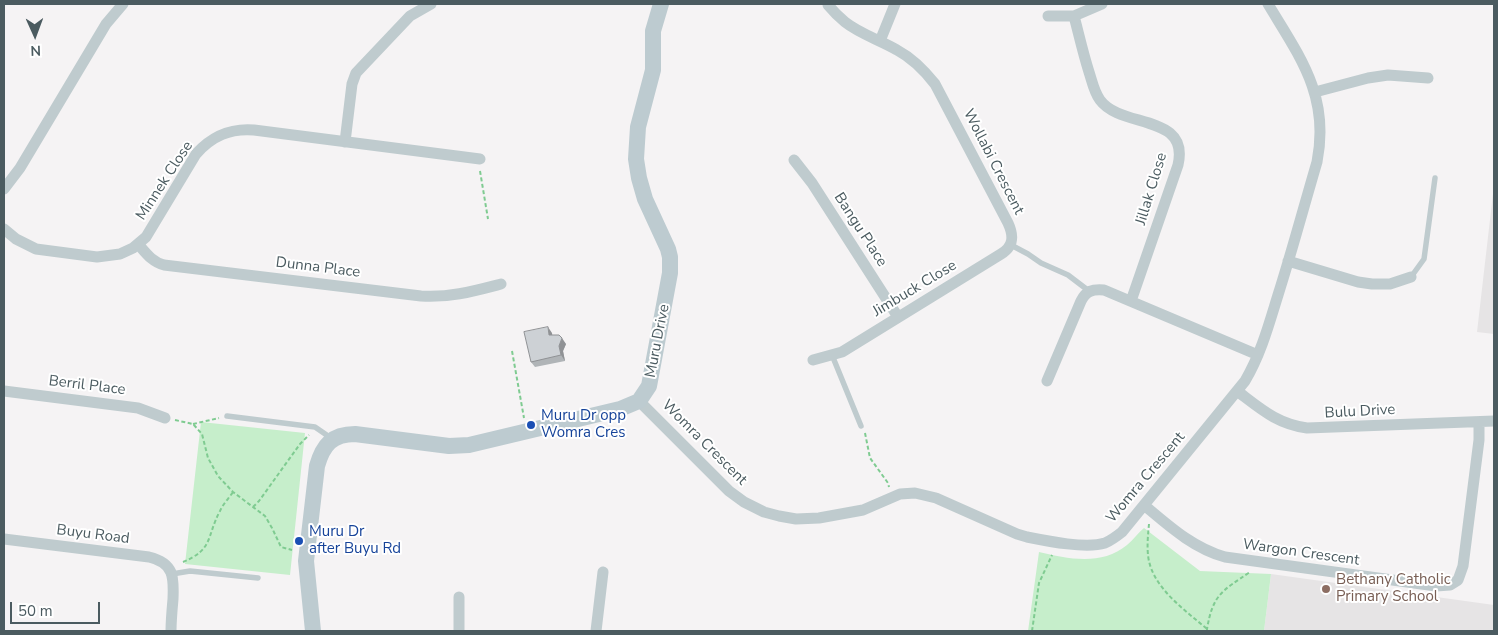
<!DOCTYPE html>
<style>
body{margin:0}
#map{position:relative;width:1498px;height:635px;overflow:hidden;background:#f5f3f4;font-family:"Nunito Sans",sans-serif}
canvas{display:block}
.frame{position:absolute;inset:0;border:5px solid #4b5b60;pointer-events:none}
.north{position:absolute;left:10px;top:10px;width:50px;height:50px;-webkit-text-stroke:4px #fff;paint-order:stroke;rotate:178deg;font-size:14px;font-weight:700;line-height:20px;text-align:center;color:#4b5b60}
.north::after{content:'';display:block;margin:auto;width:18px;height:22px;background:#4b5b60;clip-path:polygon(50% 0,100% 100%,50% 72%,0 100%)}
.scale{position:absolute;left:10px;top:602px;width:90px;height:22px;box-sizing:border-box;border:2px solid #4b5b60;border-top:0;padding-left:6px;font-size:15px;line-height:18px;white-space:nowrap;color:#4b5b60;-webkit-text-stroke:4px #fff;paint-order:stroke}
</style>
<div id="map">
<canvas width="1498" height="635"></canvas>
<div class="frame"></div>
<div class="north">N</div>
<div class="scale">50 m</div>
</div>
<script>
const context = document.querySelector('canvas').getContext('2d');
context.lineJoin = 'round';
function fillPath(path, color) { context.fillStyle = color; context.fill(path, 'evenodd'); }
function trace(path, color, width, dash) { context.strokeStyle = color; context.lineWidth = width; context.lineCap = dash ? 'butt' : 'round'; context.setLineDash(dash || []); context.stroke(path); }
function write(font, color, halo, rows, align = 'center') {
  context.font = font + ' "Nunito Sans",sans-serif'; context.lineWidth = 4; context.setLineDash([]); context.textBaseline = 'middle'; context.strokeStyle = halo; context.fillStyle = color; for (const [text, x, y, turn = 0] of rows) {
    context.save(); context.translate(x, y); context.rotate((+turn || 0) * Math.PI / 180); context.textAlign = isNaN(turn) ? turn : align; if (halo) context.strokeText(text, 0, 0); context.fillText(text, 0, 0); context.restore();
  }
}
fillPath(new Path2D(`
 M1494 185V334L1477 332Z
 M1271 574 1494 605V631H1264Z`), '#e6e4e5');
fillPath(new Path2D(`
 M201 422 305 433 290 575 185 564Z
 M1144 528 1200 571 1271 574 1264 631H1028L1039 552C1068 559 1102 566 1127 545 1133 540 1138 533 1144 528Z`), '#c6eecb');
trace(new Path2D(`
 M480 171 488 219
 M512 351 524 418
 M175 420 193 424 202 434 208 458 218 476 233 492 265 516 272 528 281 547 292 550
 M193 424 219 418
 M865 433 870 458 888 483 889 487
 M253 507 259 501 300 444 309 435
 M1149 524C1148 534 1147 545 1148 555 1151 587 1185 610 1207 629
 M183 562C214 549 206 537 220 511 223 504 229 498 233 492
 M1032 631 1039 583 1052 555
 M1207 631V629C1213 594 1222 591 1250 572`), '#7fcb91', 2, [4, 2.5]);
trace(new Path2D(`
 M1011 245 1028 254 1041 263 1068 275 1089 291
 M1411 277 1424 259 1435 178
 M832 355 861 426
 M227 416 315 427 331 438
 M172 574 190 571 258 578`), '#bfcbce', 5.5);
trace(new Path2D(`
 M1048 16H1074L1102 4
 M1074 16C1079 35 1083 53 1089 72 1092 81 1094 92 1100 100 1121 129 1190 113 1178 165L1131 301
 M880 41 895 4
 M1315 92 1368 78 1388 75 1428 78
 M345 142 352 84 356 73 410 16 431 4
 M794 160 812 183 898 317
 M4 189 20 168 106 24 123 4
 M4 229 16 239 36 249 97 257 120 254 133 248 146 237 196 154C212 136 230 128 254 130L480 159
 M138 244C146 253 152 262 164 265L421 296C449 298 474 291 501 284
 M1288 261 1358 282 1372 284H1390L1411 277
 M813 360 842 352 1001 254C1014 246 1014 236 1008 223L935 84C924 70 912 58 897 50 880 40 860 34 845 22 839 17 833 11 828 5
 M1047 381 1081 301C1086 291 1092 289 1104 290L1258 355
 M4 391 138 408 165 418
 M1237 391C1261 409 1277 424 1307 428L1494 421
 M639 401 729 491 744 502 764 512 779 516 796 519 819 518 863 510 900 494 915 493 936 498 1017 534 1027 537C1047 541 1086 549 1105 543 1112 540 1117 536 1122 532L1245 381C1261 354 1269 324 1278 295 1292 251 1304 206 1317 162 1330 96 1300 57 1268 4
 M1144 505C1169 526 1193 548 1225 557L1436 586 1450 585 1458 580 1463 566 1479 440V422
 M4 539 149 557C174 563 174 577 173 599 172 610 171 621 171 631
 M459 631V597
 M596 631 603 572`), '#bfcbce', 11);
trace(new Path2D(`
 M313 631 306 561 317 466C323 445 332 434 355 434L449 446 469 445 620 409 639 401 649 386 670 273V257L668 249 645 199 639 178 636 159 638 127 653 70V31L661 4`), '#bdcbd0', 16);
fillPath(new Path2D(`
 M552 333V335L566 344 563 351 565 361 535 367 531 362Z`), '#b0b4b7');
fillPath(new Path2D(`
 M548 327 552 333 553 341 549 335Z
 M562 338 566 344 563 351 565 361 561 355 559 346Z`), '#909295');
const building = new Path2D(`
 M548 327 549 335H559L562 338 559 346 561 355 531 362 524 332Z`);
fillPath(building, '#cdd1d5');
trace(building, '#909295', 1);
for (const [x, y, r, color] of [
 [531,425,5,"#1a4fb4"],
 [299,541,5,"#1a4fb4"],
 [1326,589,5,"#8d6e63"]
]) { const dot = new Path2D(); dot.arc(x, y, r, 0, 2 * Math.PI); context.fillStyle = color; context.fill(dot); trace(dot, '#fff', 2); }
write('15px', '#4b5b60', '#fff', [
 ["Wollabi Crescent",993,162,63],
 ["Minnek Close",165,181,-57],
 ["Jillak Close",1152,189,-73],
 ["Bangu Place",860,230,57],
 ["Dunna Place",318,268,7],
 ["Jimbuck Close",915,289,-31],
 ["Muru Drive",658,341,-79],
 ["Berril Place",87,386,7],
 ["Bulu Drive",1360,412,-3],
 ["Womra Crescent",704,443,45],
 ["Womra Crescent",1146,478,-50],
 ["Buyu Road",93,535,7],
 ["Wargon Crescent",1301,553,8]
]);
write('15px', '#164399', '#fff', [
 ["Muru Dr opp",541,416],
 ["Womra Cres",541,433],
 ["Muru Dr",309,532],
 ["after Buyu Rd",309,549]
], 'left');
write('15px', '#785e54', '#fff', [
 ["Bethany Catholic",1336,580],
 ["Primary School",1336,597]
], 'left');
</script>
